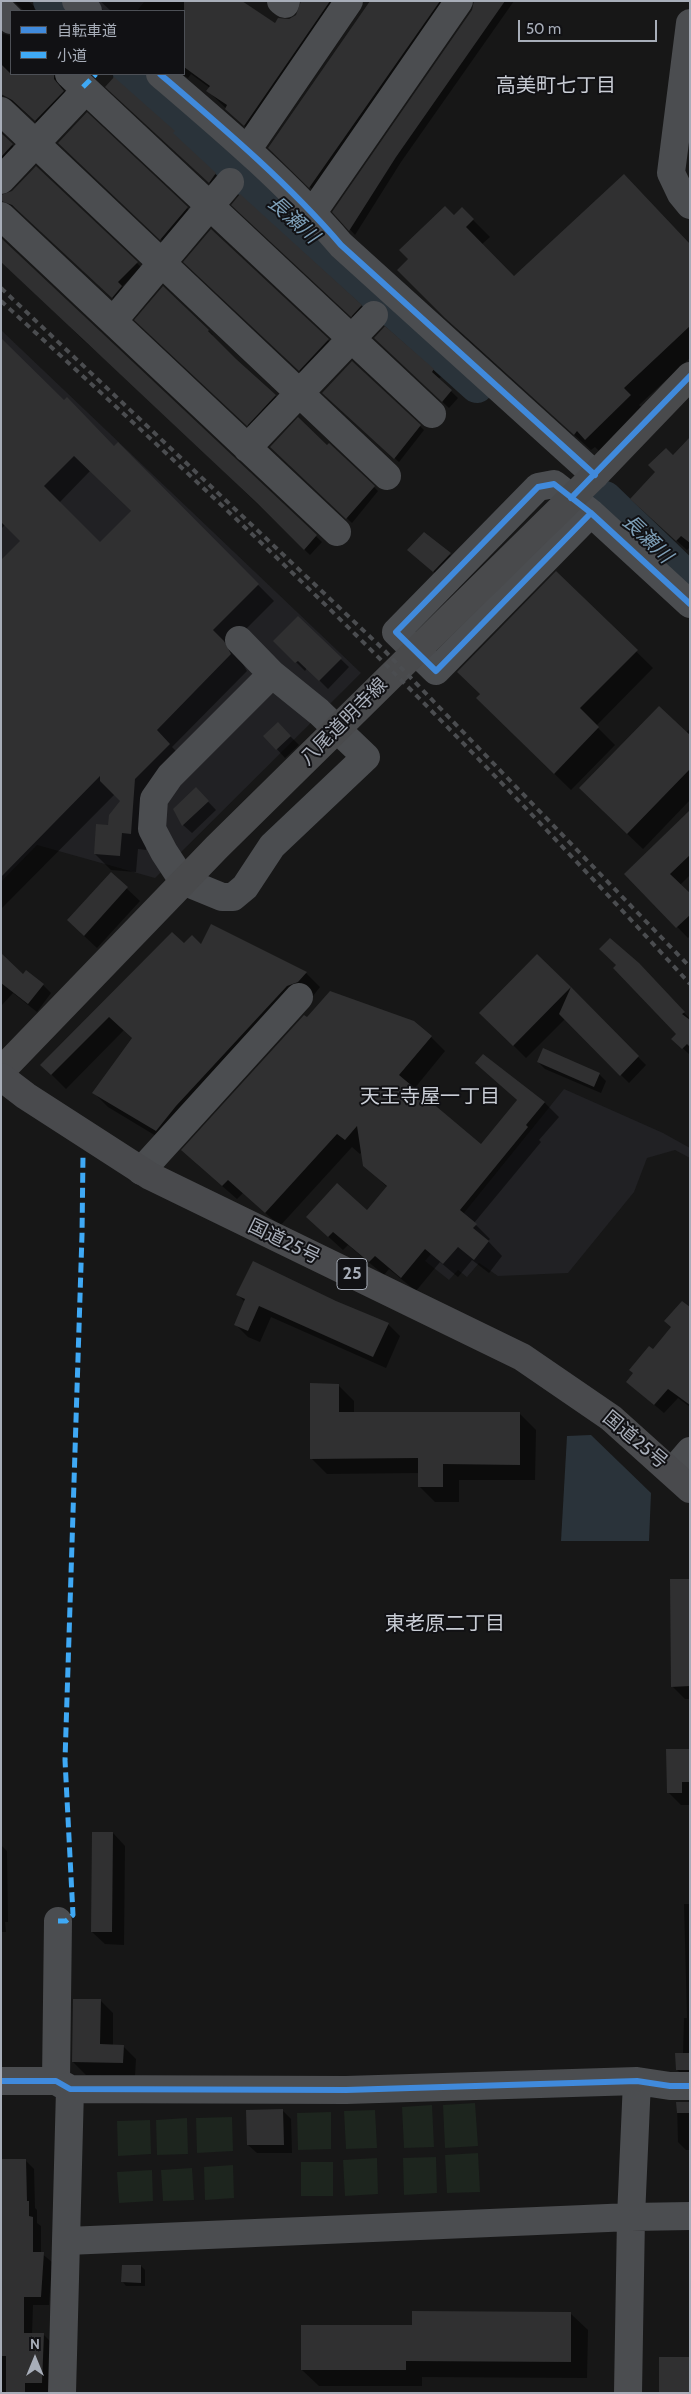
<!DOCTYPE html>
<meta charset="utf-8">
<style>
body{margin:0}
#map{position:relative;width:691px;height:2394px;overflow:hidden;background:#171717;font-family:Cabin,"Noto Sans JP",sans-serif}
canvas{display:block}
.frame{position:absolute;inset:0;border:2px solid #a8aeb9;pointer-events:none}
.legend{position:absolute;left:10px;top:10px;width:175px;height:65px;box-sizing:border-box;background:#111114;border:1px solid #4d5056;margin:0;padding:6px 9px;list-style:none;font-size:15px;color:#a8aeb9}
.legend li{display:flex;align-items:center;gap:10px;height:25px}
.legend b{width:25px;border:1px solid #4d5056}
.north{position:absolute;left:10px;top:2334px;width:50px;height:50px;-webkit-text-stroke:4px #111114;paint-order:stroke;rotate:0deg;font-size:14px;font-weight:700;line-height:20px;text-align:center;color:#a8aeb9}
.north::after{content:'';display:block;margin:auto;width:18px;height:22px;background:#a8aeb9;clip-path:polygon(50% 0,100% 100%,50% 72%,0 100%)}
.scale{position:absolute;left:518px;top:20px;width:139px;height:22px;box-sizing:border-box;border:2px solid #a8aeb9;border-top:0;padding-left:6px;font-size:15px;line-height:18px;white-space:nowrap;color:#a8aeb9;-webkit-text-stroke:4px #111114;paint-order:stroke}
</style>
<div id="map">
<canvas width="691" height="2394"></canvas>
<div class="frame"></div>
<ul class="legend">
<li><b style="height:6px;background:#408adc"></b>自転車道</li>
<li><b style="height:6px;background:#3fa9f5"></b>小道</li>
</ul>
<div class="north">N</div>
<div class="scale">50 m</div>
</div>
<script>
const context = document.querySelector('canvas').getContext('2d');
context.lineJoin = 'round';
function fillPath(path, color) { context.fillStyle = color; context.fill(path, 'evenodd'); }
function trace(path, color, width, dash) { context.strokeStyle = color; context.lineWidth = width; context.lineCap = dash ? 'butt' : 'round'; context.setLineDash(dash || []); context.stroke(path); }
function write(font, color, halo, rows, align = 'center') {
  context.font = font + ' Cabin,"Noto Sans JP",sans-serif'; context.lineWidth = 4; context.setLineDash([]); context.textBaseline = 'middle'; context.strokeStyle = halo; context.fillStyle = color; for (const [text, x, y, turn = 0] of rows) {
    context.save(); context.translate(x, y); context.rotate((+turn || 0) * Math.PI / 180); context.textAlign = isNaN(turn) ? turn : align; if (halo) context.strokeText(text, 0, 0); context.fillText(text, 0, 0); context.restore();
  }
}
fillPath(new Path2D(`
 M93 1H145L137 11H104Z
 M1 330 361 673 155 878 37 845 1 882Z
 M564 1089 663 1133 690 1148V1158L675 1150 647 1158 634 1192 568 1273 498 1276 479 1263 467 1277 458 1270 449 1280 425 1261Z`), '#212124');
fillPath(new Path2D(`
 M475 2103 478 2146 445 2148 443 2105Z
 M432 2105 434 2147 404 2148 402 2107Z
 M375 2110 377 2148 346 2149 344 2111Z
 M331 2112V2149L298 2150 297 2113Z
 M232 2117 233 2151 197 2153 196 2118Z
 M187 2118 188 2154 157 2155 156 2120Z
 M150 2120 151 2154 118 2156 117 2121Z
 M478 2153 480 2192 447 2193 445 2155Z
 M436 2157 437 2193 404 2195 403 2158Z
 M377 2158 378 2194 345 2196 343 2160Z
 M301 2162H333V2196H301Z
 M233 2165 234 2198 205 2200 204 2167Z
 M192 2168 194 2200 163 2201 161 2170Z
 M152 2170 153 2201 119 2203 117 2172Z`), '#1d251e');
fillPath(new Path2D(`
 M591 1435 651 1493 649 1541H561L567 1436Z`), '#2a333a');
fillPath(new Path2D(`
 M14 1H28L40 11H24Z
 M100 1H240L275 24 297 16 302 1H353L256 137 208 91 210 88 191 74 188 78 182 74 184 11H111Z
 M372 1H448L315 192 270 148Z
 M476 1H514L401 162 355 235 334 212 473 10Z
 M1 33 11 36V74H53L69 97 41 126 1 92Z
 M114 79 174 132 180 138 179 140 221 180 215 188 113 93Z
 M87 114 191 212 165 243 59 143Z
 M1 134 18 151 6 163 1 159Z
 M36 167 141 267 122 287 126 291 117 302 18 209 10 205 1 207V196L13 192Z
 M233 205 361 306 365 310 356 320Z
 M462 209 490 237 481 245 514 278 690 245V358L639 405 647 412 603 455 595 447 591 450 463 335 399 270Z
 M211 230 332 344 303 374 185 262Z
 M1 239 322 542 310 555 141 391 82 339 35 291Z
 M163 288 213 335 211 336 236 361 280 400 252 429 136 320Z
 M1 340 64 402 114 447 118 444 274 601 228 647 240 659 247 671 172 747 185 760 151 795 146 850 138 849 136 872 111 870 95 854 122 801 115 794 1 909V561L22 541 5 525 1 529ZM90 471 132 512 100 544 59 503Z
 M382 345 433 369 441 377 438 379 458 398 449 408Z
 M352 362 424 430 399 462 323 393Z
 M329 444 378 491 352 523 271 447H327Z
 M690 447V547L687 550 642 509 673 456Z
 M424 533 457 561 441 578 416 556Z
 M556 573 653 668 596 726 615 745 571 790 477 698Z
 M298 618 349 667 328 689 307 668 305 671 275 641Z
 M278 724 299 745 285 758 265 736Z
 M690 729V800L643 849 596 804Z
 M196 789 216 810 192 833 183 825 174 810Z
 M690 812V875L680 885 690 894V936L688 938 626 874Z
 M111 874 140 901 97 948 81 933Z
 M212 925 306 973 320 987 313 996 302 1000 171 1145 108 1107 94 1093 133 1038 124 1030 66 1089 42 1065 184 945 201 946Z
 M1 955 23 976 43 985 51 993 37 1012 13 993 1 1006Z
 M537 955 646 1065 629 1083 565 1019 526 1058 481 1013Z
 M618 965 646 972 690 1019V1055L673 1039 678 1034Z
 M307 1019 431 1037 445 1051 414 1089 482 1146 518 1101 477 1063 483 1055 545 1103 559 1117 539 1140 541 1142 474 1223 490 1239 488 1241 502 1256 489 1273 472 1260 458 1277 440 1262 416 1291 389 1269 384 1275 348 1245 343 1250 322 1231 367 1211 387 1187 364 1165 362 1151 360 1154 352 1147 280 1226 243 1193 237 1199 197 1164Z
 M538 1062 599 1074 606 1081 601 1093 545 1069Z
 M238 1295 336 1302 388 1324 400 1336 386 1368 271 1317 260 1342 248 1337 236 1325 245 1302Z
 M690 1309V1407L678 1398 664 1413 627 1382Z
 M338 1385 354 1401V1413L520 1414 536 1430 535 1480H459V1502H435L419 1486V1473L327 1474 311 1458Z
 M690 1580V1699H685L672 1686Z
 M690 1750V1805H681L668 1792Z
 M113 1833 125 1846 124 1945 105 1944 92 1932Z
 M1 1845 7 1851 8 1922H5L6 1932H1Z
 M684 1904H690V2078H686L677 2070 683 2054 684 2018H687Z
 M101 2001 113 2013V2046H123L136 2059 135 2076 86 2075 73 2062Z
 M677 2103H690V2150H686L678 2142Z
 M283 2111 291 2119 292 2153H257L248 2145Z
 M1 2161H26L34 2169 35 2208 37 2210V2223L41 2226V2253L52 2262 49 2305H33L32 2334H43L52 2343 50 2393H1Z
 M141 2266 145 2270V2286H126L123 2282Z
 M571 2314 588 2330 587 2378 422 2377V2386H319L302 2370 413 2326Z`), '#0007');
trace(new Path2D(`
 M50 1 61 11
 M130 74 477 386
 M605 498 690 580`), '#2a333a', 34);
fillPath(new Path2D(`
 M184 1H242L275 23 278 18 289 19 296 15 301 1H330L244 126 225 109 227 105 206 91 210 86 184 67Z
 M370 1H440L309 188 268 148Z
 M474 1H505L396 157 349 231 332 212 472 10Z
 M1 64 11 74H54V79L64 91 35 121 12 100 1 94Z
 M114 77 175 131 173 133 216 173 209 183 105 87Z
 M87 112 188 207 160 240 58 143Z
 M1 133 13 144 1 157Z
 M36 166 138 262 118 282 122 286 112 298 12 205 1 201V195L12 191Z
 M624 174 690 244V326L624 388 631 395 585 440 577 431 574 435 445 318 397 270 408 259 399 250 445 206 454 215 462 207 474 219 466 227 514 276Z
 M240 194 362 305 351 317 231 205Z
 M211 229 329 339 299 371 183 262Z
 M1 238 317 535 304 550 257 503 1 262Z
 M163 286 209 330 208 331 236 359 276 395 247 426 134 320Z
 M385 326 434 369 432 372 452 390 442 402 374 338Z
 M1 338 64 400 67 397 114 446 118 442 259 584 213 630 224 641 231 654 157 730 170 744 135 779 131 834 122 833 120 856 94 854 96 824 108 825 109 815 120 801 100 781V776L1 877V560L20 541 1 522ZM74 456 131 511 100 542 44 486Z
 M352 361 421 425 394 459 322 393Z
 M298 417 327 445 329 443 375 486 346 519 270 447Z
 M690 437V543L681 536 676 541 630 499 655 472 648 465 666 448 673 455Z
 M424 532 451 553 433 572 407 550Z
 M556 571 638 650 580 708 599 727 554 774 476 698 480 694 457 672Z
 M298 616 342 658 319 681 298 661 295 663 273 641Z
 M659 706 690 735V769L627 834 579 788Z
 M278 722 291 736 276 750 263 736Z
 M196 787 209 801 182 826 173 809Z
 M690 810V855L670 874 690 893V915L676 928 624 874Z
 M111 872 128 887 84 936 67 920Z
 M211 924 307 972 298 982 287 986 176 1106 156 1131 92 1093 132 1038 109 1017 51 1075 40 1065 172 932 184 943 192 935 201 944Z
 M610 938 639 963 685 1012 682 1014 690 1020V1047L687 1044 682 1049 671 1039 676 1034 613 968 616 965 599 949Z
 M1 953 23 974 26 970 44 984 28 1004 1 983Z
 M537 954 571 987 513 1046 479 1013Z
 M571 987 639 1056 620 1076 559 1014Z
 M330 991 414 1021 432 1036 399 1075 481 1144 517 1100 475 1063 483 1054 545 1102 526 1125 528 1127 460 1210 477 1224 473 1228 489 1241 474 1260 458 1247 443 1264 425 1249 401 1278 375 1256 369 1262 333 1232 328 1237 306 1217 337 1183 367 1210 387 1186 363 1166 357 1126 345 1140 337 1134 265 1213 228 1180 222 1186 181 1150 304 1015 307 1017Z
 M543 1048 600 1073 594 1087 537 1062Z
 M253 1261 336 1301 389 1323 373 1357 259 1306 248 1331 234 1325 245 1299 236 1295Z
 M682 1301 690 1307V1405L668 1389 654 1405 626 1382 633 1373 629 1370 649 1346 653 1349 671 1327 664 1321Z
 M310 1383 339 1384V1412H520V1465L443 1464V1487H418V1458L310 1459Z
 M670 1579H690V1686L671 1687Z
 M666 1749H690V1782H682V1793H667Z
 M92 1832H113L112 1932H91Z
 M73 1999H101L100 2044 124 2045 123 2063 72 2062Z
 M675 2053H690V2070H676Z
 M676 2102H690V2113H677Z
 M283 2109 284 2145H247L246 2110Z
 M2 2159H26L27 2201H29V2216L33 2217V2252H44L41 2297H24V2333H44L42 2383H25V2393H6V2356H1Z
 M122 2265H141V2283L121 2282Z
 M412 2311 571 2312V2362L406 2361V2370H301V2325H412Z
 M659 2357H690V2393H659Z`), '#303031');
trace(new Path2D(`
 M76 1 88 11
 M281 1 285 4 286 1
 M1 10 11 20
 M690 23 671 173 681 194 690 205
 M69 74 432 414
 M160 74C223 128 287 182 341 245L595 475
 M1 111 387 476
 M247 150 349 1
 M1 180 86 90
 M313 212 459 1
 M1 216 337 532
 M113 321 230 182
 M247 448 374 315
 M591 513 436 671 396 632 538 487 554 484 591 513 690 604
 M239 640 272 674 319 712 366 757 272 846 245 887 233 897H222L183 881 164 852 152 829 154 799 170 776 272 674
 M141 1171 299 997
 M672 1472 690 1451
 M1 2081H56L70 2089 346 2090 637 2081 670 2086H690
 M56 2081 58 1921
 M67 2241 631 2217 690 2216
 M62 2393 70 2089
 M628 2393 631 2217 637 2081`), '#4b4d50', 28);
trace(new Path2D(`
 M1 1071 217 847 595 475 690 376`), '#494a4c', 28);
trace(new Path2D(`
 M1 1077 26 1096 150 1176 522 1357 611 1418 690 1489`), '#494a4d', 28);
trace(new Path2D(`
 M1 288 382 648 690 967
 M1 301C121 411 241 521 356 635 470 748 581 865 690 984`), '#4b4d50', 4, [6, 5]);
trace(new Path2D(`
 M83 87 96 74
 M58 1921H66L73 1915 65 1760 82 1235 83 1154`), '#3fa9f5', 5, [10, 5]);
trace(new Path2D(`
 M160 74C223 128 287 182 341 245L595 475
 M571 498 690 376
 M591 513 436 671 396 632 538 487 554 484 591 513 690 604
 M1 2081H56L70 2089 346 2090 637 2081 670 2086H690`), '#408adc', 6);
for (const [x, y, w] of [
 [352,1274,30]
]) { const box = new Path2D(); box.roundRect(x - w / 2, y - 15.5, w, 31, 4); context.fillStyle = '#111114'; context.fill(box); trace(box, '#a8aeb9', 1); }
write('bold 18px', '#a8aeb9', null, [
 ["25",352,1274]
]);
write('19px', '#a8aeb9', '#111114', [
 ["八尾道明寺線",344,722,-45],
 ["国道25号",284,1242,26],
 ["国道25号",635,1440,40]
]);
write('20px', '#c9cdd5', '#111114', [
 ["高美町七丁目",556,86],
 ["天王寺屋一丁目",430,1097],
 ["東老原二丁目",445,1624]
]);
write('italic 20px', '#7d9eb6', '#111114', [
 ["長瀬川",293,220,42],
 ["長瀬川",647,539,44]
]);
</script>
